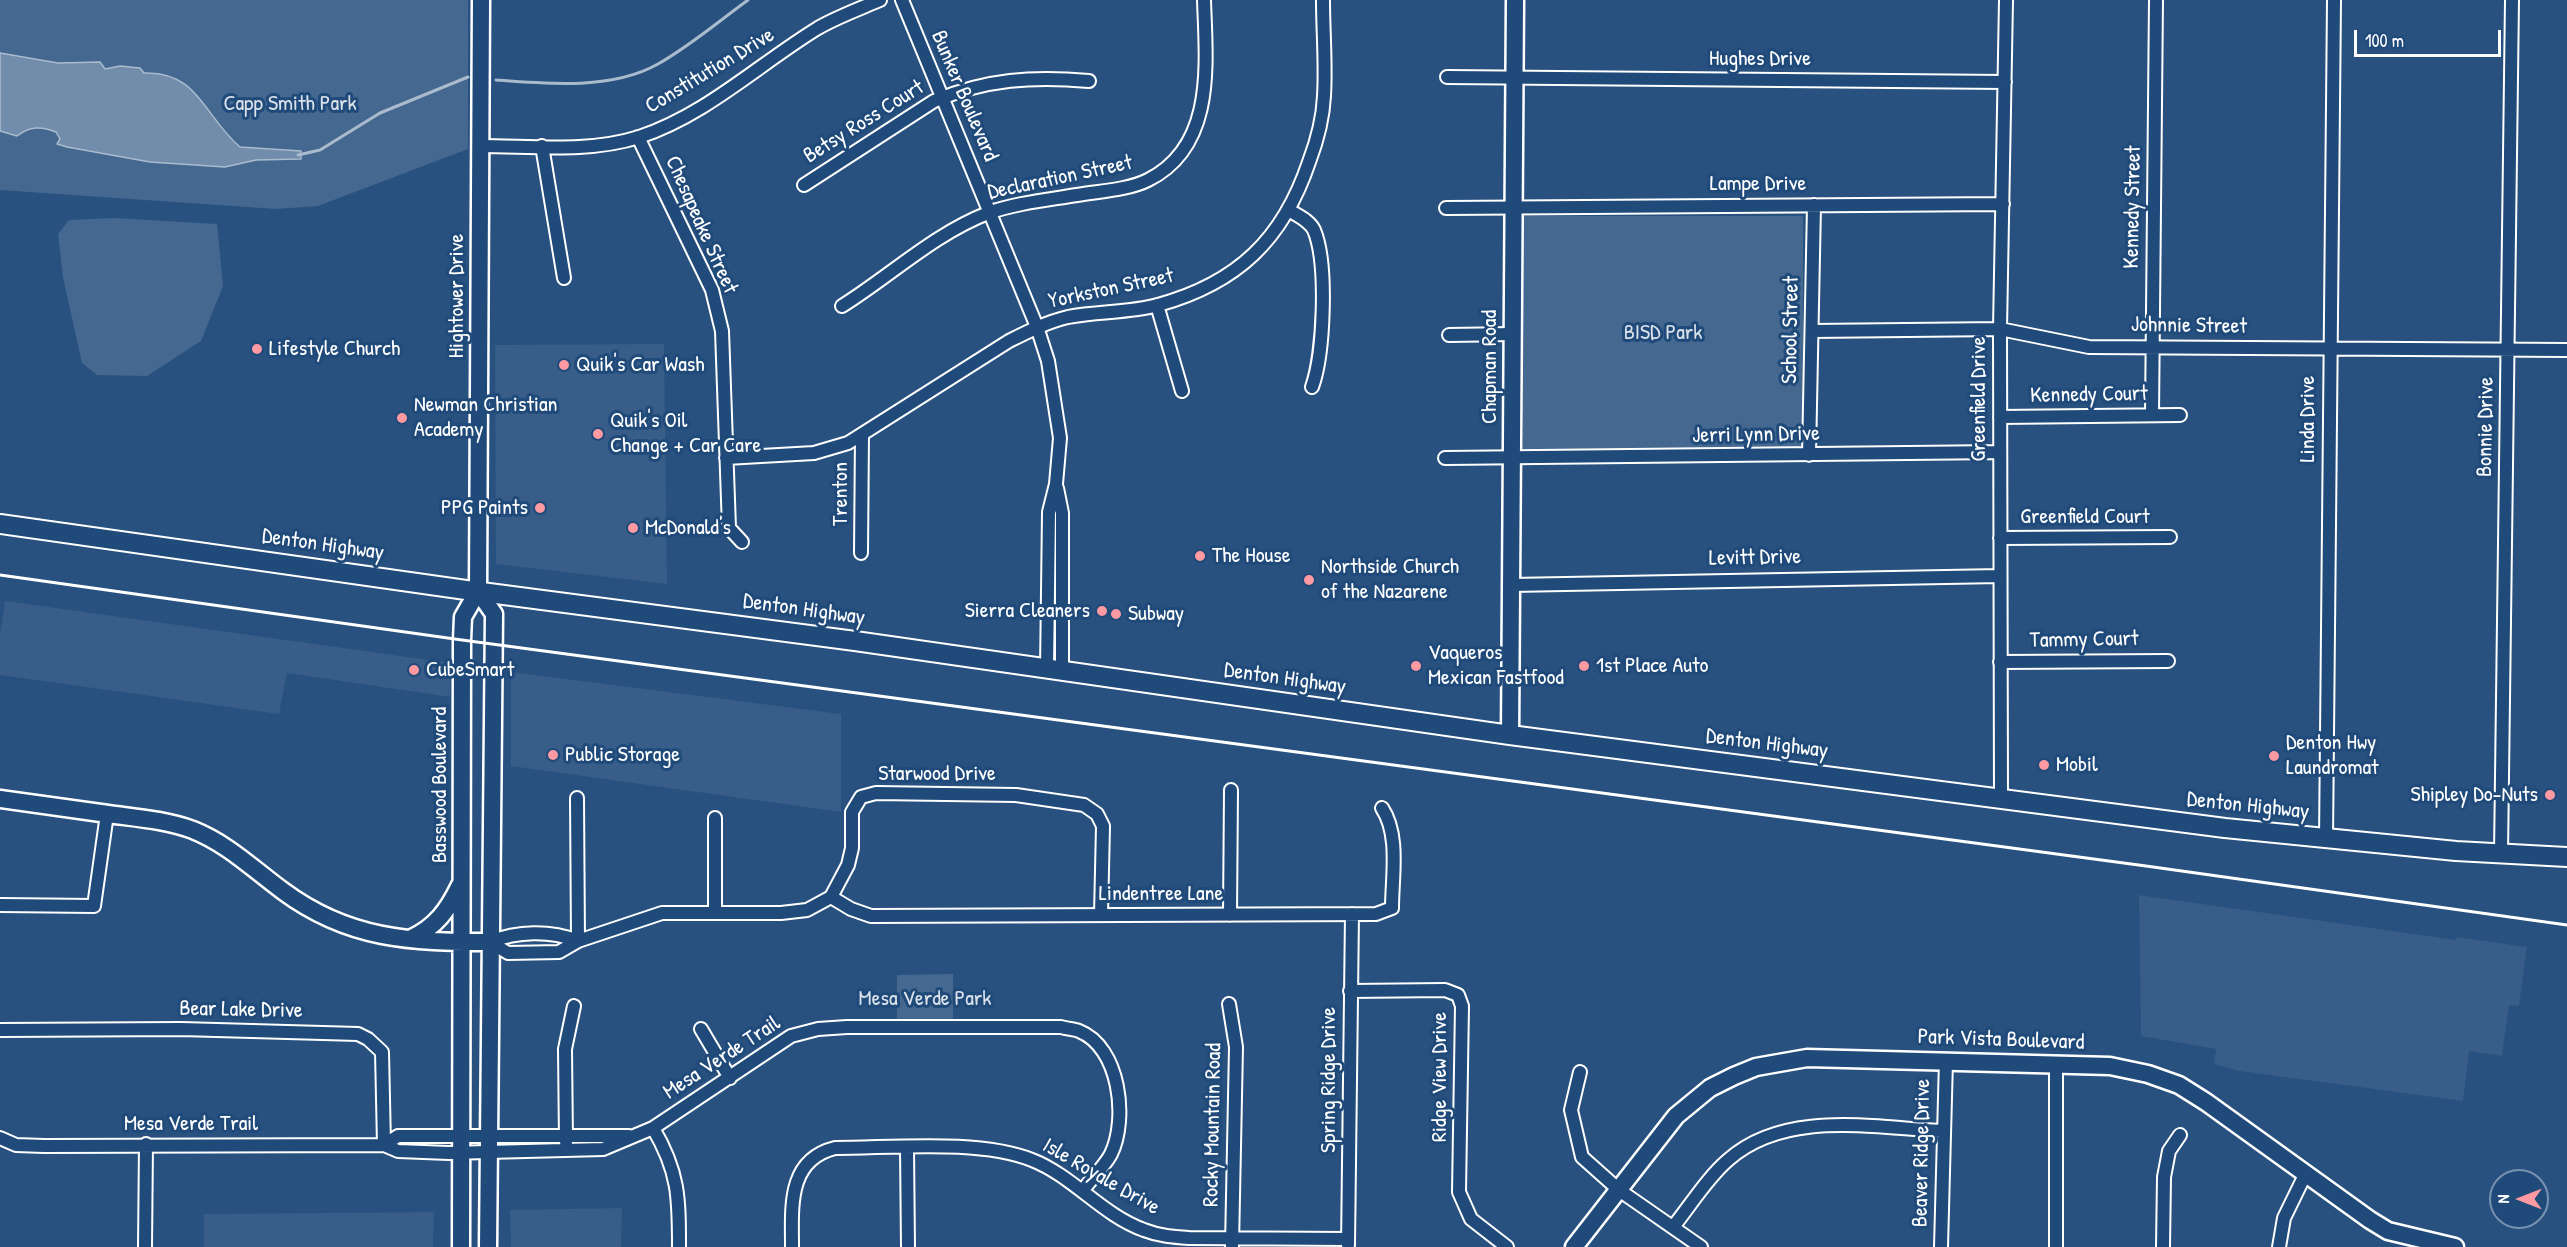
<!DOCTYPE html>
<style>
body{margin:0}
#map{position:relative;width:2567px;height:1247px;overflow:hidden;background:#28517f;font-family:"Patrick Hand",sans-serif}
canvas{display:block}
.north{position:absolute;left:2489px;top:1169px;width:60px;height:60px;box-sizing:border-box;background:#1f4a7a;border:2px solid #7992af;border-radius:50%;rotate:270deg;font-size:16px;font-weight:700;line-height:24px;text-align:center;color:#fff}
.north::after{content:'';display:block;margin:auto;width:21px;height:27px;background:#ff9aa2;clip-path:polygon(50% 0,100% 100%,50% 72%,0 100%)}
.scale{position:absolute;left:2354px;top:30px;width:147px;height:27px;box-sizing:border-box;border:3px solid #fff;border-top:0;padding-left:8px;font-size:18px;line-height:21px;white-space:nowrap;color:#fff;-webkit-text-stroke:4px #1f4a7a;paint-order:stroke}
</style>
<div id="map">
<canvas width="2567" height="1247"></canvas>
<div class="north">N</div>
<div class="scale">100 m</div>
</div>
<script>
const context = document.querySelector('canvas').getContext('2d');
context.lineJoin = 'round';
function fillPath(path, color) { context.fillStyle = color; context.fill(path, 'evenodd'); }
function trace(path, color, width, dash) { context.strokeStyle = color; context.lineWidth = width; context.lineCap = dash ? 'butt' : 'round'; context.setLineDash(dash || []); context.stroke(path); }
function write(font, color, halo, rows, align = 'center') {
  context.font = font + ' "Patrick Hand",sans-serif'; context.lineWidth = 6; context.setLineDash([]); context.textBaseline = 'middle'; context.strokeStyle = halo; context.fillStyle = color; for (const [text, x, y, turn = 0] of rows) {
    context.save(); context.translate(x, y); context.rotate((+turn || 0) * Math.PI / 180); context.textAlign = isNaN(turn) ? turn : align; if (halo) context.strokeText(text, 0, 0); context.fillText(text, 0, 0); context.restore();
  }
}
fillPath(new Path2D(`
 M664 344 667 584 496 564 495 345Z
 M5 601 451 663 450 697 287 673 279 714 0 675V635Z
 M511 672 841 714V812L511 766Z
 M2139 895 2456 940 2457 937 2527 947 2519 1006 2509 1005 2502 1056 2469 1051 2463 1101 2240 1071 2214 1064 2216 1049 2141 1036Z
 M622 1208 621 1247H511L510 1210Z
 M434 1212 433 1247H204V1214Z`), '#375d88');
fillPath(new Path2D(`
 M0 0H468V149L318 206 276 209 0 190Z
 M1523 216H1803V451L1523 450Z
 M114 218 217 224 223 286 201 341 147 376 97 375 82 363 63 277 58 234 69 220Z
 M953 974V1024L897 1023V975Z`), '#446890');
const water = new Path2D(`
 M0 53 58 63 100 62 105 69 120 66 140 68 144 73C199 71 204 117 240 147L301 151V159L256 160 225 167 150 162 67 147 57 144 60 139 56 132C41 126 30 126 17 136L0 131Z`);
fillPath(water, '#718dab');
trace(water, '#aabbcd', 1.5);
trace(new Path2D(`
 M496 80C547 84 612 90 658 64 690 46 719 21 748 0
 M298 155 320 150 380 113 468 77`), '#aabbcd', 3);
const street = new Path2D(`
 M902 0 1037 327 1048 361 1060 438 1056 484 1049 512 1047 669
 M1447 77 2005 82
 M638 137 712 290 722 331 729 528 742 542
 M480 146C532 146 589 153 639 137 706 115 759 64 818 28 837 17 859 9 880 0
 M542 146 564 278
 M804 185 934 101C986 79 1033 76 1089 81
 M1446 208 2003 204
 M1289 210C1298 216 1309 220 1314 230 1328 263 1324 354 1312 387
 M1157 305 1182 391
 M842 306C890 276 934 234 988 213 1016 203 1047 200 1077 195 1100 191 1128 190 1148 180 1216 146 1206 63 1204 0
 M1812 331 2000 329 2089 347 2567 350
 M1449 335 1513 334
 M2152 415 2156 0
 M2000 417 2180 415
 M1809 455 1814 205
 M726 458 814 453 848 443 1009 341C1029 331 1047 322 1068 317 1098 311 1129 313 1158 305 1238 283 1283 239 1309 162 1317 141 1323 118 1324 96 1326 64 1323 32 1323 0
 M1445 458 2000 452
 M1057 488 1062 513V671
 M2000 538 2170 537
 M861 553 862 435
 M1511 585 2000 576
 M2000 662 2168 661
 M577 798 578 941
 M2001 799 2000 329 2006 0
 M715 818V912
 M2326 839 2334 0
 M2501 854 2512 0
 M831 897 851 909 871 916 1376 914 1392 908C1392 877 1400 835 1382 808
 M0 905 94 906 107 814
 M1230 915 1231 790
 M490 942 508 953 559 952 578 941 662 913H781L807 910 831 897 848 865 852 848V812L861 797 876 793 1016 795 1084 805 1097 814 1103 826 1101 915
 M490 942C517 931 550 930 578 941
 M1350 991 1445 990 1458 995 1462 1006 1459 1192 1471 1219 1507 1247
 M1229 1004 1236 1047 1232 1246
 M701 1029 730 1078
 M0 1030 181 1029 358 1034 368 1039 382 1052 384 1145
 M2056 1063V1247
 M1580 1072 1571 1110 1582 1157 1619 1190 1701 1247
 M653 1128C679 1172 679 1198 679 1247
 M0 1138 16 1145 44 1146 384 1145 398 1151 449 1153 603 1149 653 1128 791 1036 818 1029 847 1027H1061C1067 1029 1074 1029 1079 1031 1120 1047 1128 1119 1111 1154 1104 1167 1092 1178 1083 1190
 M566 1142 565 1049 574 1006
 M384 1145 398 1136H629
 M907 1148 908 1247
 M1673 1227C1690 1206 1707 1178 1728 1160 1785 1109 1874 1128 1944 1131
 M1348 1245 1352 914
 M145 1247 146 1144
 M792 1247C792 1207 787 1160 835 1148 893 1148 979 1139 1032 1160 1073 1176 1102 1215 1144 1230 1159 1236 1174 1237 1189 1238L1348 1239
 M1941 1247 1946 1060
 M2163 1247 2164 1177 2169 1151 2180 1135
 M2279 1247 2284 1218 2305 1175`);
const secondary = new Path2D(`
 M478 591 494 614 488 1247
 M478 591 481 0
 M1510 735 1515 0
 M0 799C36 804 72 809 108 814 137 818 166 820 193 830 228 844 253 869 283 891 349 940 411 942 490 942
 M410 939C436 927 448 910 460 885
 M461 1247 462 640 463 617 478 591
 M1574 1247 1676 1116 1710 1088 1734 1076 1756 1067 1807 1058 2110 1066 2148 1074 2179 1085 2206 1102 2370 1220 2388 1231 2455 1247`);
const primary = new Path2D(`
 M0 524 466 590 855 641 1510 735 2225 828 2456 851 2567 857`);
trace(street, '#fff', 16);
trace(secondary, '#fff', 21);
trace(primary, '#fff', 22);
trace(street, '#1f4a7a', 12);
trace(secondary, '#1f4a7a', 16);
trace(primary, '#1f4a7a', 18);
trace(new Path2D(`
 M0 575 462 640 2146 866 2567 925`), '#fff', 3);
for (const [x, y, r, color] of [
 [257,349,6,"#ff9aa2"],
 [564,365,6,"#ff9aa2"],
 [402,418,6,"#ff9aa2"],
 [598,434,6,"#ff9aa2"],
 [540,508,6,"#ff9aa2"],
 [633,528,6,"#ff9aa2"],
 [1200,556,6,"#ff9aa2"],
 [1309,580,6,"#ff9aa2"],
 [1102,611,6,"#ff9aa2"],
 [1116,614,6,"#ff9aa2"],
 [1416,666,6,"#ff9aa2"],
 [1584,666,6,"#ff9aa2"],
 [414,670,6,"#ff9aa2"],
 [553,755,6,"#ff9aa2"],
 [2274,756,6,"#ff9aa2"],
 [2044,765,6,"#ff9aa2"],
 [2550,795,6,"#ff9aa2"]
]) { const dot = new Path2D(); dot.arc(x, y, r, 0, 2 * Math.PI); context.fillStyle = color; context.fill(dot); trace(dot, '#1f4a7a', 2); }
write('22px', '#fff', '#1f4a7a', [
 ["Hughes Drive",1760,59],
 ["Constitution Drive",710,71,-31],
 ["Bunker Boulevard",964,96,67],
 ["Betsy Ross Court",864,122,-32],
 ["Declaration Street",1060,178,-12],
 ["Lampe Drive",1758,184],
 ["Kennedy Street",2133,207,-89],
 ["Chesapeake Street",701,225,66],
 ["Yorkston Street",1111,289,-12],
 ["Hightower Drive",457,296,-90],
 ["Johnnie Street",2189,326,1],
 ["School Street",1791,330,-89],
 ["Chapman Road",1490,367,-90],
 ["Kennedy Court",2089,395,-1],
 ["Greenfield Drive",1979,399,-90],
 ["Linda Drive",2308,419,-90],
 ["Bonnie Drive",2486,427,-89],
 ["Jerri Lynn Drive",1756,435,-1],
 ["Trenton",841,494,-90],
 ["Greenfield Court",2085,517],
 ["Denton Highway",323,545,8],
 ["Levitt Drive",1755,558,-1],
 ["Denton Highway",804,610,8],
 ["Tammy Court",2084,640,-1],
 ["Denton Highway",1285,679,8],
 ["Denton Highway",1767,744,7],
 ["Starwood Drive",937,774],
 ["Basswood Boulevard",440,785,-90],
 ["Denton Highway",2248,806,6],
 ["Lindentree Lane",1161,894],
 ["Bear Lake Drive",241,1010,1],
 ["Park Vista Boulevard",2001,1040,2],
 ["Mesa Verde Trail",722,1058,-33],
 ["Ridge View Drive",1440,1077,-90],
 ["Spring Ridge Drive",1329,1080,-90],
 ["Mesa Verde Trail",191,1124],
 ["Rocky Mountain Road",1213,1125,-89],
 ["Beaver Ridge Drive",1922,1153,-89],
 ["Isle Royale Drive",1101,1177,30]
]);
write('22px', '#dae1e9', '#1f4a7a', [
 ["Capp Smith Park",290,104],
 ["BISD Park",1663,333],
 ["Mesa Verde Park",925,999]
]);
write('22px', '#fff', '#1f4a7a', [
 ["Lifestyle Church",269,349],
 ["Quik's Car Wash",576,365],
 ["Newman Christian",414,405],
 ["Academy",414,430],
 ["Quik's Oil",610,421],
 ["Change + Car Care",610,446],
 ["PPG Paints",528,508,"right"],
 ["McDonald's",645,528],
 ["The House",1212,556],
 ["Northside Church",1321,567],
 ["of the Nazarene",1321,592],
 ["Sierra Cleaners",1090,611,"right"],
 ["Subway",1128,614],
 ["Vaqueros",1428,653],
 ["Mexican Fastfood",1428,678],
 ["1st Place Auto",1596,666],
 ["CubeSmart",426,670],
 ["Denton Hwy",2286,743],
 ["Laundromat",2286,768],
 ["Public Storage",565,755],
 ["Mobil",2056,765],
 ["Shipley Do-Nuts",2538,795,"right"]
], 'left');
</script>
